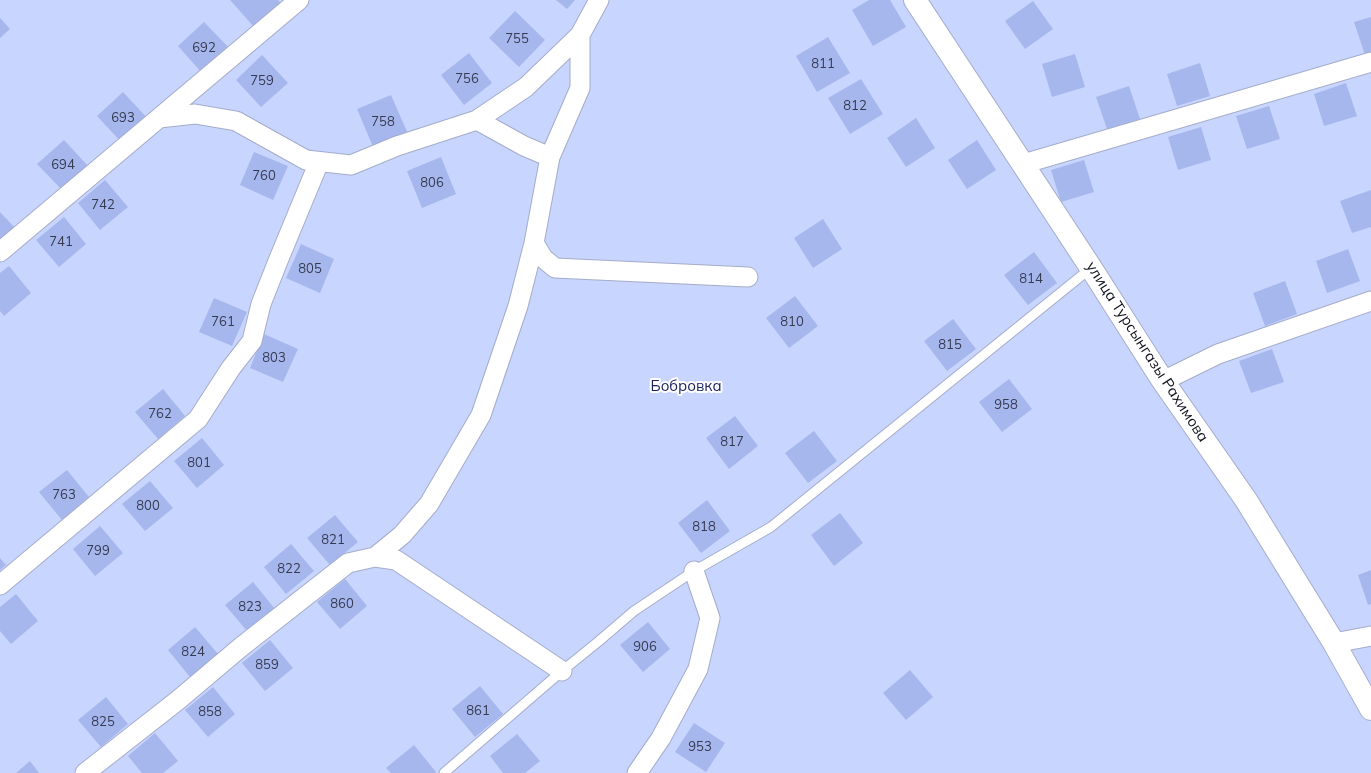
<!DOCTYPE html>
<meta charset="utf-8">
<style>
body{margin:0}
canvas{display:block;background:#e2e8fa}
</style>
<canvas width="1371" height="773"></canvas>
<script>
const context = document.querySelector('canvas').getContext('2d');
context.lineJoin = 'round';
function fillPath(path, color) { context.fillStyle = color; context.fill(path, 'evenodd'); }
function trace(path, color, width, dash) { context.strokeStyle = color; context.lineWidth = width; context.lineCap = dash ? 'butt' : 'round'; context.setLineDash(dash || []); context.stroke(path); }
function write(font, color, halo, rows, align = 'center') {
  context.font = font + ' Mulish,sans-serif'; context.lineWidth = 4; context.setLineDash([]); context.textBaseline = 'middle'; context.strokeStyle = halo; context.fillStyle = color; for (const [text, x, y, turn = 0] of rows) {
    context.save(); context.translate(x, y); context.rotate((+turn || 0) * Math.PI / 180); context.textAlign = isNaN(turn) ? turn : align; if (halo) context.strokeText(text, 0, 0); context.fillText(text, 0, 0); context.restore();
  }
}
fillPath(new Path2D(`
 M0 0H1371V773H0Z`), '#c8d5ff');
fillPath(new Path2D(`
 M230 0H278L281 3 255 28Z
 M556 0H575L567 9Z
 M869 0H890L906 27 873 46 852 10Z
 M1033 1 1053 29 1025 49 1005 21Z
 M515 11 545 40 519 67 489 38Z
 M1371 17V53L1365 55 1354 22Z
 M0 18 10 29 0 38Z
 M204 22 230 49 203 74 178 46Z
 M828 37 850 73 817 92 796 56Z
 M469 53 492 83 464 105 441 75Z
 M1075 54 1085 87 1052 97 1042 64Z
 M262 55 288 83 261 107 236 80Z
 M1200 63 1210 96 1177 106 1167 74Z
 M861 79 883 114 850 134 828 98Z
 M1346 83 1357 116 1324 126 1314 94Z
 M1129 86 1140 119 1107 129 1096 97Z
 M123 92 149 120 123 144 97 116Z
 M391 95 408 134 374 149 357 109Z
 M1269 106 1280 139 1247 149 1236 116Z
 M916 118 935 148 906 167 887 138Z
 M1201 127 1211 160 1178 170 1168 137Z
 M64 140 89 167 63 191 37 164Z
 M977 140 996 170 967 189 948 160Z
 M254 152 288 166 273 200 240 185Z
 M441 157 456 194 422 208 407 171Z
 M1084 160 1094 192 1061 202 1051 170Z
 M105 180 128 207 100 230 78 203Z
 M1371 190V227L1352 233 1340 201Z
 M0 212 18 231 0 248Z
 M64 217 86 244 59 267 36 240Z
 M823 219 842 249 813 268 794 238Z
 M301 244 334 259 320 293 286 278Z
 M1348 249 1360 281 1327 293 1316 261Z
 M1034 252 1057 283 1028 305 1004 275Z
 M9 266 31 293 4 316 0 311V273Z
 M1285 281 1297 314 1265 326 1253 293Z
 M795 296 818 326 789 348 766 318Z
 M214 298 247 312 232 346 199 332Z
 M953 319 976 349 947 371 924 341Z
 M264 334 298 349 283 382 250 368Z
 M1272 349 1284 382 1251 393 1239 361Z
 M1009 379 1032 409 1002 432 979 402Z
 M163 389 185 416 158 439 135 412Z
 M735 416 758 446 729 469 706 438Z
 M814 431 837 461 808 483 785 453Z
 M202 438 224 465 197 488 174 461Z
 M67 470 89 497 62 520 39 492Z
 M150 481 173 508 145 531 122 504Z
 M707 500 730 531 701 553 678 523Z
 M840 513 863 543 834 566 811 535Z
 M335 515 358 542 330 565 307 538Z
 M100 526 123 553 95 576 73 549Z
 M291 544 314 571 286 594 264 567Z
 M0 558 6 565 0 570Z
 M1371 570V604L1368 605 1358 575Z
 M345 579 367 606 340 629 317 602Z
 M253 582 275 609 248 632 225 605Z
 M16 594 38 621 11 644 0 631V607Z
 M648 622 670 649 643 672 620 645Z
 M195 627 218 654 190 677 168 650Z
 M270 640 293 668 265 691 242 663Z
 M910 670 933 697 906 720 883 693Z
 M480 686 503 714 475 737 452 709Z
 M213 687 235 714 208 737 185 710Z
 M106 697 128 724 101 747 78 720Z
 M694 723 725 743 706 772 675 752Z
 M155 733 178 761 163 773H142L128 756Z
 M517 734 540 761 525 773H503L490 756Z
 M414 745 436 772 435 773H391L386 768Z
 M30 761 39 773H16Z`), '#a6b7ee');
const lane = new Path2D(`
 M444 773 562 671 599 641 634 611 694 571 771 527 1091 268`);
const street = new Path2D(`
 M580 35V88L550 157 534 243 543 258 555 268 748 277
 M159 118 299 0
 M477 120 524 146 550 157
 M1023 164 1371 62
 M0 252 159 118 195 114 236 121 306 160 351 165 397 146 477 120 526 87 580 35 599 0
 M1163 381 1218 354 1371 301
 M375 557 402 535 429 504 481 415 518 306 534 243
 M0 585 198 419 231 368 252 341 261 304 278 261 319 162
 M1334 643 1371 636
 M85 773 177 701 241 647 348 563 375 557 396 560 562 671
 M637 773 661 738 698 669 710 618 694 571`);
const secondary = new Path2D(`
 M915 0 1091 268 1163 381 1246 500 1334 643 1371 709`);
trace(lane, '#a4acc9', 11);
trace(street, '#a4acc9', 21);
trace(secondary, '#a4acc9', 24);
trace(lane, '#fff', 9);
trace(street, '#fff', 19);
trace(secondary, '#fff', 22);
write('13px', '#353a50', null, [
 ["755",517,39],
 ["692",204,48],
 ["811",823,64],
 ["756",467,79],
 ["759",262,81],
 ["812",855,106],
 ["693",123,118],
 ["758",383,122],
 ["694",63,165],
 ["760",264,176],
 ["806",432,183],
 ["742",103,205],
 ["741",61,242],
 ["805",310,269],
 ["814",1031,279],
 ["761",223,322],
 ["810",792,322],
 ["815",950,345],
 ["803",274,358],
 ["958",1006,405],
 ["762",160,414],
 ["817",732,442],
 ["801",199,463],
 ["763",64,495],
 ["800",148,506],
 ["818",704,527],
 ["821",333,540],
 ["799",98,551],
 ["822",289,569],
 ["860",342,604],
 ["823",250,607],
 ["906",645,647],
 ["824",193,652],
 ["859",267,665],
 ["861",478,711],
 ["858",210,712],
 ["825",103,722],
 ["953",700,747]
]);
write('15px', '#0f111b', '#fff', [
 ["улица Турсынгазы Рахимова",1147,352,57]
]);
write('15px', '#18205f', '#fff', [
 ["Бобровка",686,386]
]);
</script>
